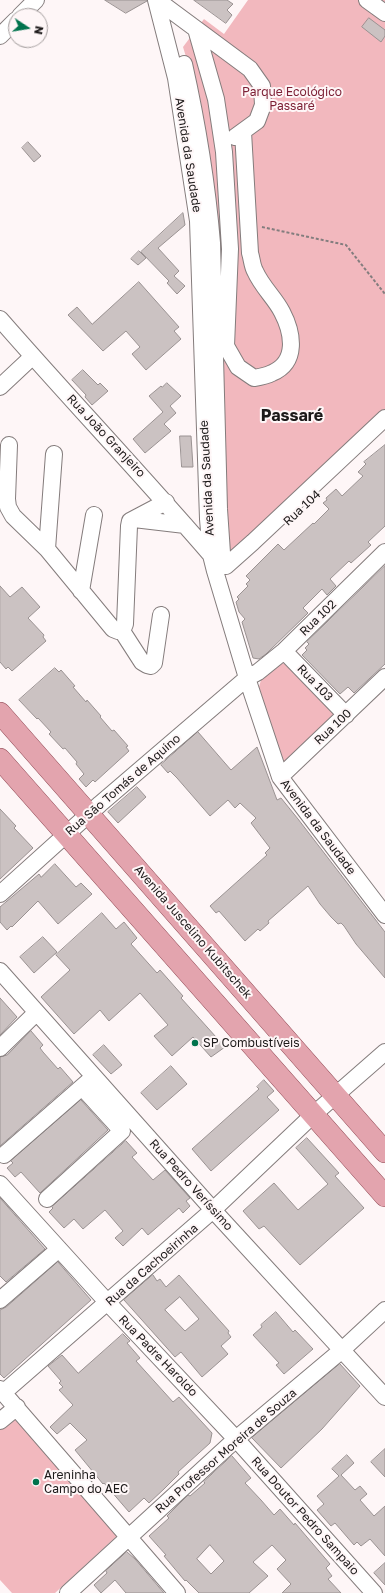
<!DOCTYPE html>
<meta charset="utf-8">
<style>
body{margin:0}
#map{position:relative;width:385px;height:1593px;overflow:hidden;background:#fef6f7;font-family:"Golos Text",sans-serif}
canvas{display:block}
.north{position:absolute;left:8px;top:8px;width:40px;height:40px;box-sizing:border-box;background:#fef6f7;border:1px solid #a49e9e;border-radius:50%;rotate:102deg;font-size:11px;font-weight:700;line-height:16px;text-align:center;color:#1c1919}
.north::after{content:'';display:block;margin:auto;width:14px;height:18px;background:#00734d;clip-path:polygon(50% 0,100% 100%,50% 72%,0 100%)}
</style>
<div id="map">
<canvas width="385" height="1593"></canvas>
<div class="north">N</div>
</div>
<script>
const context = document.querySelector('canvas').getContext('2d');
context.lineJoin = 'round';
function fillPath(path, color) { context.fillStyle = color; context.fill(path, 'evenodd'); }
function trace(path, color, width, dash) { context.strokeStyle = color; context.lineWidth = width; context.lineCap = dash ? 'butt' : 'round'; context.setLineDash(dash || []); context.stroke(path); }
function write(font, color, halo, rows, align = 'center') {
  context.font = font + ' "Golos Text",sans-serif'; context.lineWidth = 4; context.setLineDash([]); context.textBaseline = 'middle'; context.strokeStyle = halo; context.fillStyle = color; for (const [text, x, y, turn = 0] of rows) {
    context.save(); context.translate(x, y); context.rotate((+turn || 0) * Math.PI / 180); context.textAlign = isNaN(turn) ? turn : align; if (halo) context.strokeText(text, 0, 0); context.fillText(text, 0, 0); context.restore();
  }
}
fillPath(new Path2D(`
 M248 0H385V412L228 559 191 73 183 47 204 19 224 34Z
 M278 663 289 664 333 710V718L286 763 279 761 258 690 261 680Z
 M14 1418 118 1535 55 1593H12L0 1580V1430Z`), '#f2b8be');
const building = new Path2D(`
 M105 0H147V1L126 13Z
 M194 0H227L233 4 227 10 232 15 226 23Z
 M369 18 385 30V36L381 42 362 27Z
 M28 142 41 156 34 162 22 148Z
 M183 213 185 225 158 248 179 271 174 276 185 286 177 294 167 283 169 281 141 252Z
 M139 251 146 258 138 265 131 259Z
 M139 282 179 327 174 331 181 339 146 370 132 354 140 347 126 331 103 351 68 315 77 307 92 324Z
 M83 370 98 385 100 383 108 391 92 405 85 397 86 395 72 380Z
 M167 383 181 396 170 406 176 413 164 424 171 431 145 453 133 439 163 412 149 396 161 386 162 387Z
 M180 436H191L193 467H182Z
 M385 445V526L368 542 371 545 351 563 349 561 330 579 336 586 327 595 322 589 303 608 308 613 266 654 259 659 253 658 242 622 245 619 239 612 236 602 239 599 237 597 248 586 246 584 250 580 246 576 278 544 284 550 313 523 314 524 329 509 323 503 327 500 326 498 336 489 342 496 363 476 358 472 366 464 364 462Z
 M385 566V664L354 693 348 687 340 694 302 655 307 650 305 648 309 644 307 642Z
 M0 586 10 597 22 587 40 607 28 618 44 635 43 637 46 641 12 671 8 667 6 669 0 662Z
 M55 668 59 672 61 670 75 686 73 687 86 702 87 700 101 716 100 717 112 731 114 730 128 746 126 747 129 751 95 782 93 780 86 787 79 779 84 774 76 764 77 762 65 748 63 749 49 734 51 732 38 718 37 719 19 700Z
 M198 732 231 770 257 747 277 800 281 798 298 819 385 932V978L356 944 344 926 341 923 338 924 331 917 320 904 308 886 268 921 269 923 260 931 258 929 245 941 219 911 216 913 210 906 267 855 265 853 270 848 251 823 256 818 240 803 235 808 228 800 210 816 177 778 170 771 168 773 161 765Z
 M137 787 146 797 118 823 108 812Z
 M0 809 16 826 14 828 33 848 0 879Z
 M55 864 76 887 81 883 92 894 58 924 38 901 12 927 11 926 7 930 0 922V907L39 874 41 877Z
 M102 913 116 929 124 922 137 938 131 944 157 973 160 970 183 996 181 998 225 1047 211 1057 193 1037 172 1056 154 1036 168 1025 140 993 109 1021 100 1010 74 1034 41 997 70 970 56 955Z
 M43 937 57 952 34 973 20 957Z
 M0 998 17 1017 0 1035Z
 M31 1031 43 1045 40 1048 43 1052 58 1069 60 1067 73 1082 0 1146V1057L7 1055Z
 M104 1045 122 1065 111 1074 93 1055Z
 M171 1066 187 1084 157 1110 141 1093Z
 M264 1080 274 1091 267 1097 279 1110 211 1171 192 1149 259 1089 257 1087Z
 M81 1100 108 1130 40 1193 21 1172 15 1177 7 1168 13 1163 11 1161Z
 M307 1138 339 1173 335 1176 364 1208 300 1265 264 1226 259 1229 243 1211 274 1183 298 1210 328 1184 296 1148Z
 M126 1141 137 1153 132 1157 153 1180 165 1170 190 1198 186 1201 190 1206 183 1213 179 1208 148 1235 142 1228 123 1246 115 1238 123 1231 105 1210 83 1229 74 1219 64 1228 49 1212 53 1208 52 1207Z
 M0 1198 45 1249 6 1282 0 1276Z
 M58 1262 91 1300 4 1378 0 1374V1310L6 1307Z
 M153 1275 157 1281 160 1279 166 1287 179 1275 229 1331 228 1333 231 1337 221 1346 228 1354 202 1377 181 1352 175 1357 124 1300ZM180 1297 199 1319 185 1331 165 1310Z
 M276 1312 293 1332 295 1330 313 1349 284 1374 276 1365 279 1363 253 1335 262 1327 261 1325Z
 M123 1334 130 1341 127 1343 140 1358 136 1361 173 1402 179 1397 212 1433 210 1443 178 1472 179 1474 164 1489 149 1503 144 1498 129 1512 104 1483 103 1484 75 1450 87 1440 70 1423 57 1434 50 1427 73 1405 59 1390 63 1387 59 1383 61 1381 48 1366 62 1355 78 1373Z
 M340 1364 360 1386 322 1429 281 1468 252 1438Z
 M385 1449V1477L371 1462Z
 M347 1455 354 1463 341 1475 355 1490 360 1486 367 1494 360 1500 374 1516 385 1506V1556L370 1539 361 1546 357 1542 354 1545 335 1523 331 1526 317 1510 324 1504 317 1496 339 1476 332 1469Z
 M232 1456 251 1478 245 1483 261 1500 274 1515 280 1509 294 1525 295 1523 330 1564 326 1568 332 1576 328 1579 341 1593H282L291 1584 277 1569 286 1560 272 1545 253 1562 268 1576 249 1593H199L186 1580 185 1581 164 1556 166 1555 149 1536 169 1518 167 1516 188 1495 190 1496 205 1483 204 1482ZM210 1545 224 1561 211 1574 197 1559Z
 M127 1552 135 1559 164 1593H126L115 1580 101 1593 94 1585 107 1573 106 1571Z
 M385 1563V1585L374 1573Z`);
fillPath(building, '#cbc2c2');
trace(building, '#9a9292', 1);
const minor = new Path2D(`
 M156 0 176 78 198 221 208 519 211 555 215 571 247 678 280 777 385 915
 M157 0 250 69 262 86 263 105 257 121 235 137
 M367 0 385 13
 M20 16 36 0
 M196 29 216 99 224 152 230 249 226 346 238 367 254 378C260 377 266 376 272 373 298 362 293 333 282 312 275 298 262 287 255 271 252 266 252 259 250 253L243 132
 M0 36 16 20
 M184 64C197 122 207 183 212 243L219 509 222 553 226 566 253 542 385 418
 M0 319C69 398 142 475 211 555
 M0 387 32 357
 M9 445 7 499 8 507 13 516 47 549 113 629 118 631H122L125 624 129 526 130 521 166 502
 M134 519 185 525
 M47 549 54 454
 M81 591 94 515
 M122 631 142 662 147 665 151 666 154 663 161 615
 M284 651 346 715
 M280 777 385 677
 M0 894 100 804 247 678 258 672 284 651 385 552
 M0 971 213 1210 385 1397
 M0 1048 36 1013
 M4 1155 90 1080
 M0 1184 108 1303 236 1439 374 1593
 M47 1199 122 1131 82 1087
 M0 1300 59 1249
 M0 1389 177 1593
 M3 1393 213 1210 313 1115 385 1052
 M0 1421 17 1407
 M68 1593 236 1439 342 1350 385 1310`);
const major = new Path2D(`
 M0 713 385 1152
 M0 759 385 1196`);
trace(minor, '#847c7c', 18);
trace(major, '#924c57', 22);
trace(new Path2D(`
 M262 227 346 245 385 294`), '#837d7e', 2, [3, 2]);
trace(minor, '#fff', 16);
trace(major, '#e3a4ae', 21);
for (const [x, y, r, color] of [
 [195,1043,4,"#00734d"],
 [36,1482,4,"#00734d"]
]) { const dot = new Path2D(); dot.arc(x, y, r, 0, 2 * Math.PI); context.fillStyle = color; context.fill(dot); trace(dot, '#fef6f7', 1.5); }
write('12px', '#7d2136', '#fef6f7', [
 ["Parque Ecológico",292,92],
 ["Passaré",292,106]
]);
write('12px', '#1c1919', '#fef6f7', [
 ["Avenida da Saudade",188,155,81],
 ["Rua João Granjeiro",106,436,47],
 ["Avenida da Saudade",207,478,-93],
 ["Rua 104",302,508,-43],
 ["Rua 102",318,618,-44],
 ["Rua 103",315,683,46],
 ["Rua 100",333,727,-43],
 ["Rua São Tomás de Aquino",123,785,-41],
 ["Avenida da Saudade",318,827,53],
 ["Avenida Juscelino Kubitschek",193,932,49],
 ["Rua Pedro Veríssimo",191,1185,48],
 ["Rua da Cachoeirinha",152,1265,-41],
 ["Rua Padre Haroldo",158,1356,46],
 ["Rua Professor Moreira de Souza",226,1451,-41],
 ["Rua Doutor Pedro Sampaio",305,1516,48]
]);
write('12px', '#1c1919', '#fef6f7', [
 ["SP Combustíveis",203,1043],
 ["Areninha",44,1475],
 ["Campo do AEC",44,1489]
], 'left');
write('bold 16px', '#1c1919', '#fef6f7', [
 ["Passaré",292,416]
]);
</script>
